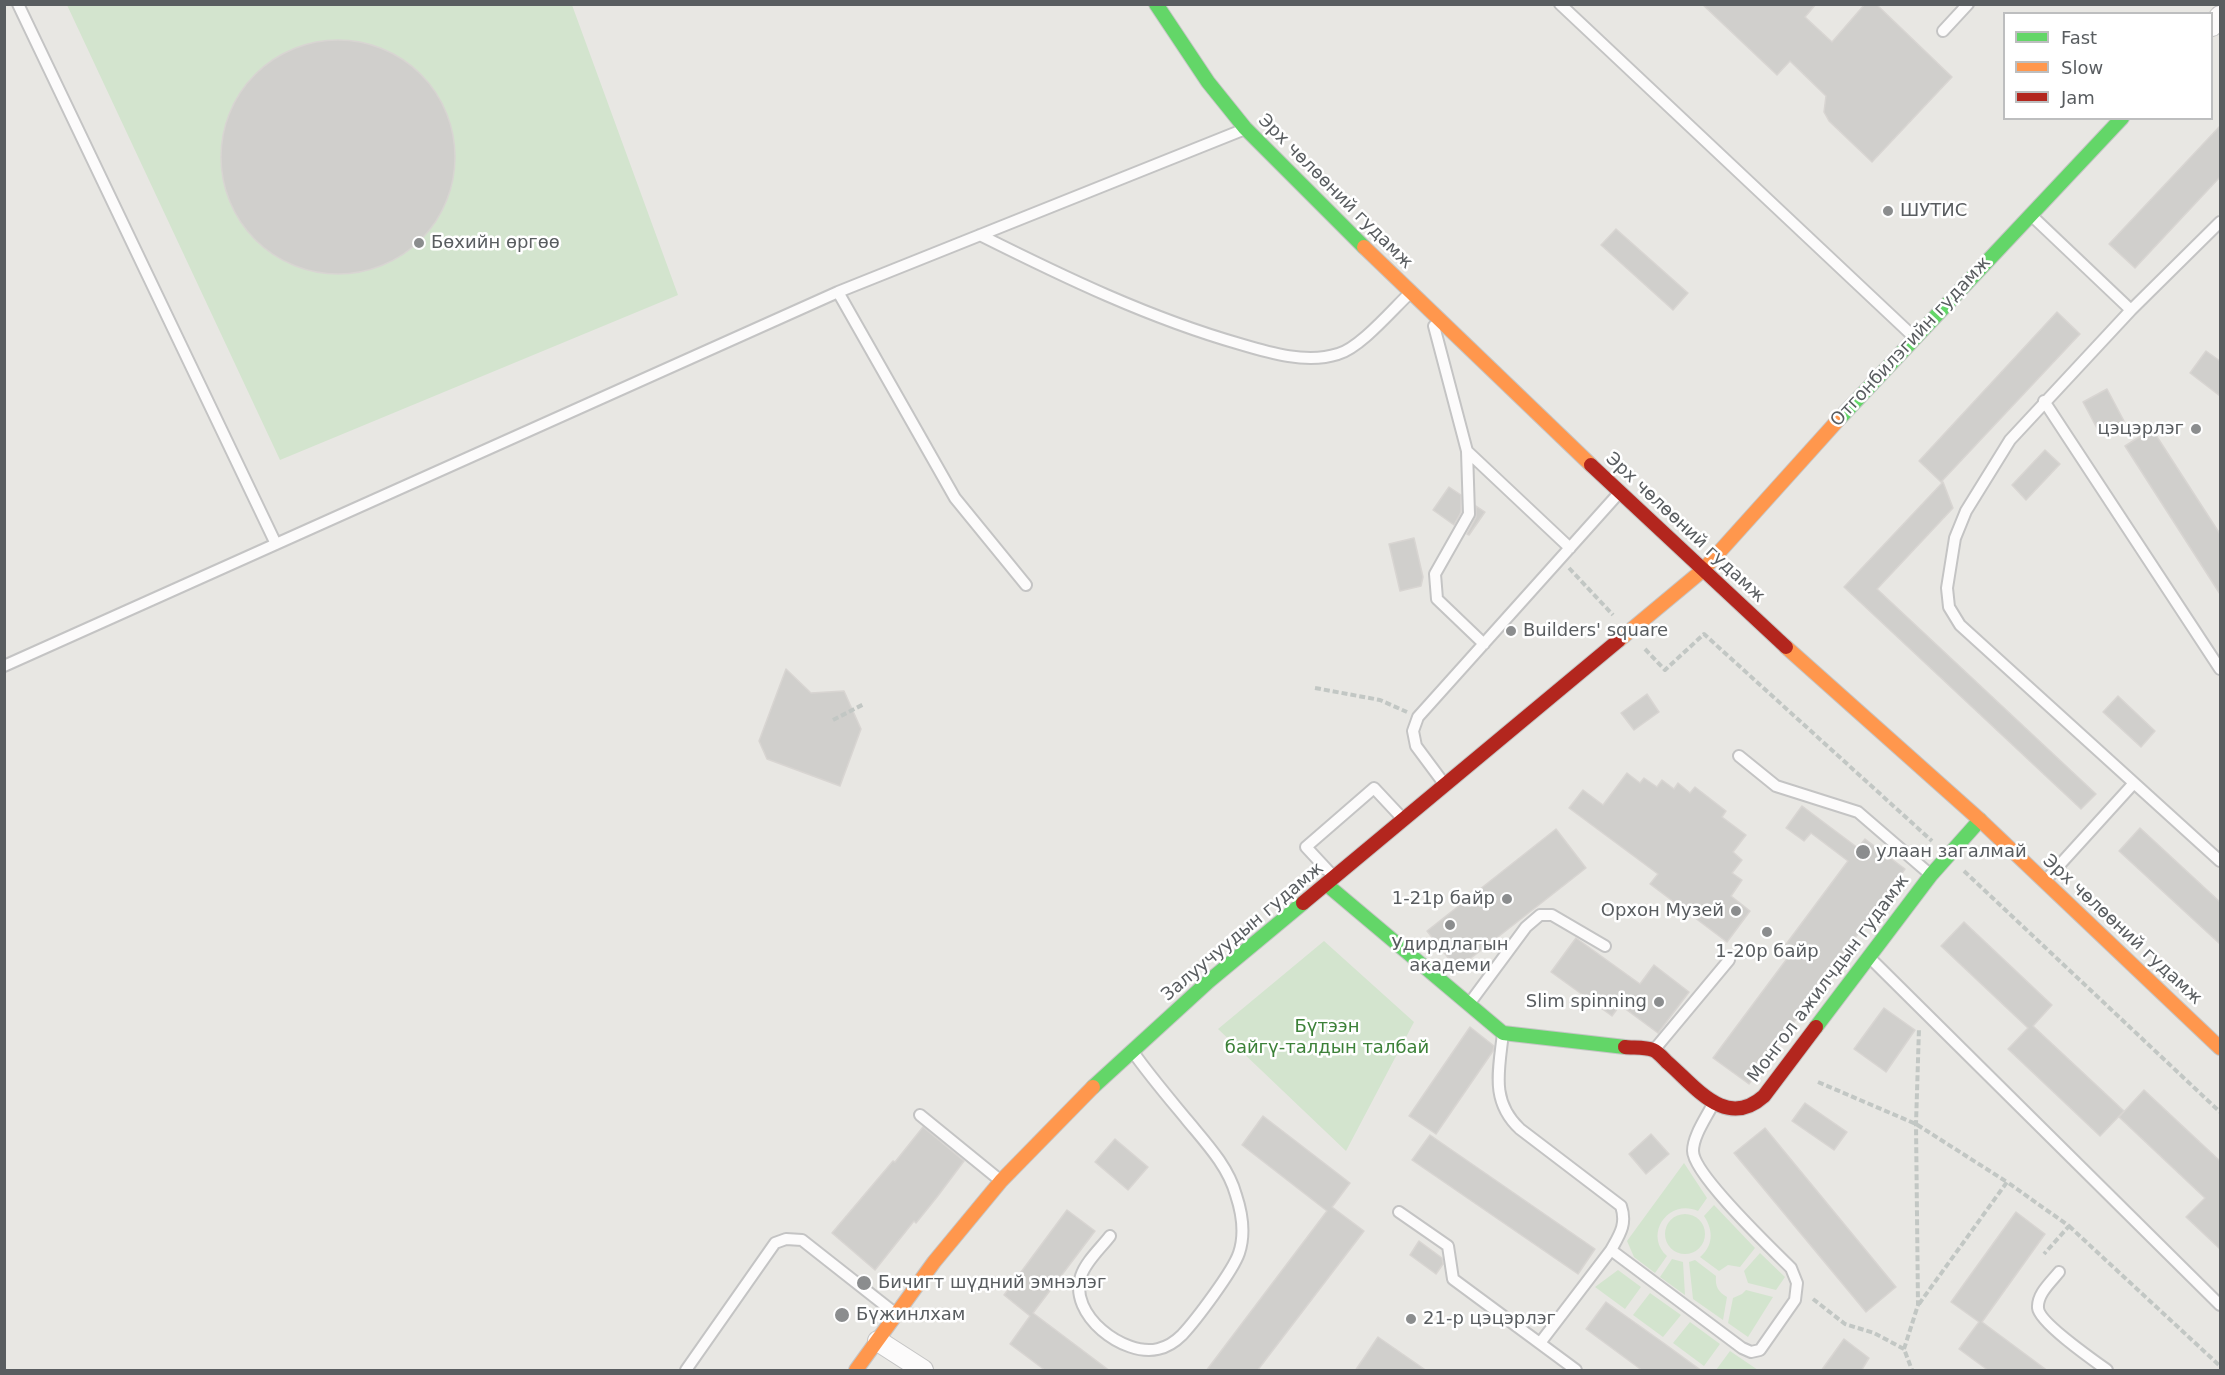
<!DOCTYPE html>
<meta charset="utf-8">
<style>
body{margin:0}
#map{position:relative;width:2225px;height:1375px;overflow:hidden;background:#e8e7e3;font-family:"DejaVu Sans",sans-serif}
canvas{display:block}
.frame{position:absolute;inset:0;border:6px solid #595d60;pointer-events:none}
.legend{position:absolute;left:2003px;top:12px;width:210px;height:108px;box-sizing:border-box;background:#fff;border:2px solid #bdbebf;margin:0;padding:8px 10px;list-style:none;font-size:18px;color:#595d60}
.legend li{display:flex;align-items:center;gap:12px;height:30px}
.legend b{width:30px;border:2px solid #bdbebf}
</style>
<div id="map">
<canvas width="2225" height="1375"></canvas>
<div class="frame"></div>
<ul class="legend">
<li><b style="height:8px;background:#63d668"></b>Fast</li>
<li><b style="height:8px;background:#ff974d"></b>Slow</li>
<li><b style="height:8px;background:#b3261e"></b>Jam</li>
</ul>
</div>
<script>
const context = document.querySelector('canvas').getContext('2d');
context.lineJoin = 'round';
function fillPath(path, color) { context.fillStyle = color; context.fill(path, 'evenodd'); }
function trace(path, color, width, dash) { context.strokeStyle = color; context.lineWidth = width; context.lineCap = dash ? 'butt' : 'round'; context.setLineDash(dash || []); context.stroke(path); }
function write(font, color, halo, rows, align = 'center') {
  context.font = font + ' "DejaVu Sans",sans-serif'; context.lineWidth = 5; context.setLineDash([]); context.textBaseline = 'middle'; context.strokeStyle = halo; context.fillStyle = color; for (const [text, x, y, turn = 0] of rows) {
    context.save(); context.translate(x, y); context.rotate((+turn || 0) * Math.PI / 180); context.textAlign = isNaN(turn) ? turn : align; if (halo) context.strokeText(text, 0, 0); context.fillText(text, 0, 0); context.restore();
  }
}
fillPath(new Path2D(`
 M67 5H572L678 295 280 460Z
 M1324 941 1414 1022 1346 1151 1218 1029Z
 M1684 1163 1707 1198 1698 1211C1669 1198 1643 1234 1667 1256L1655 1273 1634 1257 1627 1241Z
 M1714 1205 1755 1248 1740 1267 1728 1265 1719 1271 1700 1257C1713 1246 1714 1231 1704 1216Z
 M1665 1234a20 20 0 1 1 40 0a20 20 0 1 1-40 0Z
 M1760 1253 1785 1277 1776 1290 1748 1283 1744 1271Z
 M1672 1259 1683 1262 1685 1295 1660 1277Z
 M1695 1260 1716 1276C1715 1286 1718 1292 1727 1297L1723 1320 1693 1299 1689 1262Z
 M1618 1270 1641 1287 1625 1309 1595 1287Z
 M1746 1290 1773 1297 1748 1337 1728 1323 1733 1298 1742 1294Z
 M1650 1293 1681 1315 1663 1337 1633 1315Z
 M1690 1322 1720 1344 1704 1366 1673 1343Z
 M1730 1351 1758 1370H1716Z`), '#d3e4ce');
const building = new Path2D(`
 M1702 4H1816L1805 17 1832 42 1865 4H1876L1952 77 1872 162 1829 121 1824 112 1826 96 1790 61 1777 75Z
 M221 157a117 117 0 1 1 234 0a117 117 0 1 1-234 0Z
 M2220 126V177L2135 268 2109 244Z
 M1616 229 1688 293 1673 310 1601 245Z
 M2057 312 2080 334 1941 482 1919 461Z
 M2206 351 2220 361V396L2190 373Z
 M2107 389 2124 421 2100 434 2083 402Z
 M2152 429 2220 534V594L2125 446Z
 M2045 450 2060 464 2026 500 2012 485Z
 M1943 482 1953 508 1877 589 2096 794 2081 809 1844 587Z
 M1449 487 1461 495V512L1454 525 1433 510Z
 M1476 506 1485 512 1469 535 1467 534 1476 517Z
 M1414 538 1423 577 1421 586 1400 591 1389 544Z
 M786 669 811 693 844 691 861 729 840 786 767 759 759 741Z
 M1647 694 1659 712 1634 730 1621 713Z
 M2118 696 2155 731 2141 747 2103 712Z
 M1627 773 1640 783 1644 778 1657 787 1662 780 1674 789 1678 783 1690 793 1695 787 1726 811 1722 817 1746 835 1733 852 1742 860 1732 873 1742 880 1731 896 1750 911 1727 942 1650 884 1658 874 1569 808 1583 790 1603 805Z
 M1802 806 1858 848 1865 839 1905 869 1749 1084 1713 1058 1789 956 1781 951 1848 861 1811 833 1804 841 1786 828Z
 M2140 828 2220 902V944L2119 851Z
 M1556 829 1586 868 1457 969 1427 931Z
 M1964 922 2052 1005 2033 1026 2124 1111 2100 1136 2008 1049 2028 1028 1941 946Z
 M1576 938 1640 984 1654 965 1689 992 1658 1033 1620 1005 1612 1016 1551 972Z
 M1884 1008 1915 1030 1886 1072 1854 1049Z
 M1470 1027 1494 1046 1493 1051 1436 1134 1409 1116Z
 M2144 1090 2220 1161V1249L2186 1217 2205 1198 2119 1117Z
 M1805 1103 1847 1132 1834 1150 1792 1121Z
 M1263 1116 1350 1183 1332 1207 1364 1231 1257 1371H1206L1327 1211 1242 1145Z
 M923 1127 964 1161 937 1197 916 1223 914 1221 875 1270 832 1233 893 1161 895 1162Z
 M1765 1128 1896 1287 1866 1312 1734 1153Z
 M1651 1134 1669 1154 1646 1174 1629 1154Z
 M1430 1135 1595 1249 1578 1274 1412 1160Z
 M1115 1139 1148 1167 1128 1190 1095 1162Z
 M1067 1210 1095 1231 1033 1313 1110 1371H1046L1010 1344 1030 1316 1004 1295Z
 M2016 1212 2045 1234 1982 1322 2048 1371H1989L1959 1349 1979 1322 1951 1302Z
 M1419 1241 1442 1258 1443 1264 1436 1274 1410 1255Z
 M1606 1302 1665 1344 1702 1371H1643L1586 1329Z
 M1378 1337 1427 1371H1355Z
 M1844 1339 1869 1358 1861 1371H1821Z`);
fillPath(building, '#d0cfcc');
trace(building, '#d8d5d2', 1.5);
const lane = new Path2D(`
 M18 4 276 544
 M1560 4 1915 338
 M1943 31 1968 4
 M2031 215 2131 310
 M2220 222 2131 310 2010 440 1966 511 1955 538 1947 588 1949 607 1960 625 2220 861
 M980 235C1064 277 1149 318 1240 344 1270 353 1307 364 1338 354 1360 348 1392 310 1410 293
 M838 292 955 498 1026 585
 M1434 326 1467 451 1570 548
 M2044 401 2220 669
 M1467 451 1469 514 1435 574 1437 599 1484 644
 M4 666 838 292 1245 129
 M1739 756 1776 786 1858 812 1931 875
 M1445 785 1416 746 1413 731 1418 717 1619 493
 M1332 875 1306 847 1374 788 1403 819
 M2045 881 2134 783
 M1869 957 2220 1305
 M1469 1004 1526 927 1540 915H1552L1605 946
 M1503 1033C1499 1070 1490 1101 1520 1129L1621 1206C1627 1224 1620 1234 1611 1250L1742 1348 1751 1352 1760 1350 1795 1300 1797 1283 1791 1268C1772 1249 1693 1174 1693 1151 1693 1136 1706 1118 1713 1104
 M1654 1050 1729 960
 M920 1115 1001 1181
 M1399 1212 1448 1246 1453 1279 1576 1370
 M1110 1236C1101 1248 1086 1261 1081 1276 1068 1315 1124 1357 1158 1349 1167 1347 1176 1341 1182 1335 1196 1320 1233 1271 1239 1253 1245 1235 1242 1213 1236 1195 1228 1166 1206 1143 1187 1120 1168 1097 1150 1076 1133 1052
 M2059 1272C2051 1282 2037 1294 2038 1308 2039 1322 2093 1360 2107 1370
 M1540 1343 1611 1250
 M686 1370 775 1243 786 1239 802 1240 896 1314`);
const street = new Path2D(`
 M2212 26 2220 16
 M878 1341 923 1370`);
const fast = new Path2D(`
 M1156 4 1208 82 1245 128 1364 247
 M1839 419 2122 118
 M1326 884 1503 1033 1625 1047
 M1816 1027 1931 875 1980 820
 M1093 1087 1209 981 1303 903`);
const slow = new Path2D(`
 M1364 247 1591 465
 M1619 640 1703 570 1839 419
 M1786 647 1980 820 2220 1048
 M856 1370 934 1262 1001 1181 1093 1087`);
const jam = new Path2D(`
 M1591 465 1786 647
 M1303 903 1619 640
 M1625 1047C1633 1048 1645 1047 1653 1050 1658 1052 1663 1058 1667 1062 1696 1087 1726 1130 1764 1096L1816 1027`);
trace(lane, '#c4c4c4', 14);
trace(street, '#c4c4c4', 22);
trace(fast, '#c5c5c5', 16);
trace(slow, '#c5c5c5', 16);
trace(jam, '#c5c5c5', 16);
trace(new Path2D(`
 M1569 568 1613 615
 M1645 649 1665 670 1704 634 1932 841
 M1315 688 1380 700 1407 712
 M833 720 864 704
 M1964 871 2220 1112
 M1818 1082 1916 1124 2007 1182
 M2069 1226 2220 1366
 M1813 1299 1845 1324 1874 1333 1904 1349 1912 1370
 M1919 1304 2007 1182 2069 1226 2044 1254
 M1904 1349 1918 1305 1916 1124 1919 1028`), '#c2c7c4', 4, [6, 3]);
trace(lane, '#fcfbfb', 10);
trace(street, '#fcfbfb', 20);
trace(fast, '#63d668', 14);
trace(slow, '#ff974d', 14);
trace(jam, '#b3261e', 14);
for (const [x, y, r, color] of [
 [1888,211,6,"#8b8d8e"],
 [419,243,6,"#8b8d8e"],
 [2196,429,6,"#8b8d8e"],
 [1511,631,6,"#8b8d8e"],
 [1863,852,8,"#8b8d8e"],
 [1507,899,6,"#8b8d8e"],
 [1736,911,6,"#8b8d8e"],
 [1450,925,6,"#8b8d8e"],
 [1767,932,6,"#8b8d8e"],
 [1659,1002,6,"#8b8d8e"],
 [864,1283,8,"#8b8d8e"],
 [842,1315,8,"#8b8d8e"],
 [1411,1319,6,"#8b8d8e"]
]) { const dot = new Path2D(); dot.arc(x, y, r, 0, 2 * Math.PI); context.fillStyle = color; context.fill(dot); trace(dot, '#fff', 2); }
write('18px', '#595d60', '#fff', [
 ["Эрх чөлөөний гудамж",1335,192,45],
 ["Отгонбилэгийн гудамж",1911,342,-47],
 ["Эрх чөлөөний гудамж",1685,528,43],
 ["Эрх чөлөөний гудамж",2122,930,43],
 ["Залуучуудын гудамж",1243,932,-40],
 ["Монгол ажилчдын гудамж",1829,979,-53]
]);
write('18px', '#595d60', '#fff', [
 ["ШУТИС",1900,211],
 ["Бөхийн өргөө",431,243],
 ["цэцэрлэг",2184,429,"right"],
 ["Builders' square",1523,631],
 ["улаан загалмай",1876,852],
 ["1-21р байр",1495,899,"right"],
 ["Орхон Myзей",1724,911,"right"],
 ["Удирдлагын",1450,945,"center"],
 ["академи",1450,966,"center"],
 ["1-20р байр",1767,952,"center"],
 ["Slim spinning",1647,1002,"right"],
 ["Бичигт шүдний эмнэлэг",878,1283],
 ["Бүжинлхам",856,1315],
 ["21-р цэцэрлэг",1423,1319]
], 'left');
write('18px', '#3c8138', '#fff', [
 ["Бүтээн",1327,1027],
 ["байгү-талдын талбай",1327,1048]
]);
</script>
